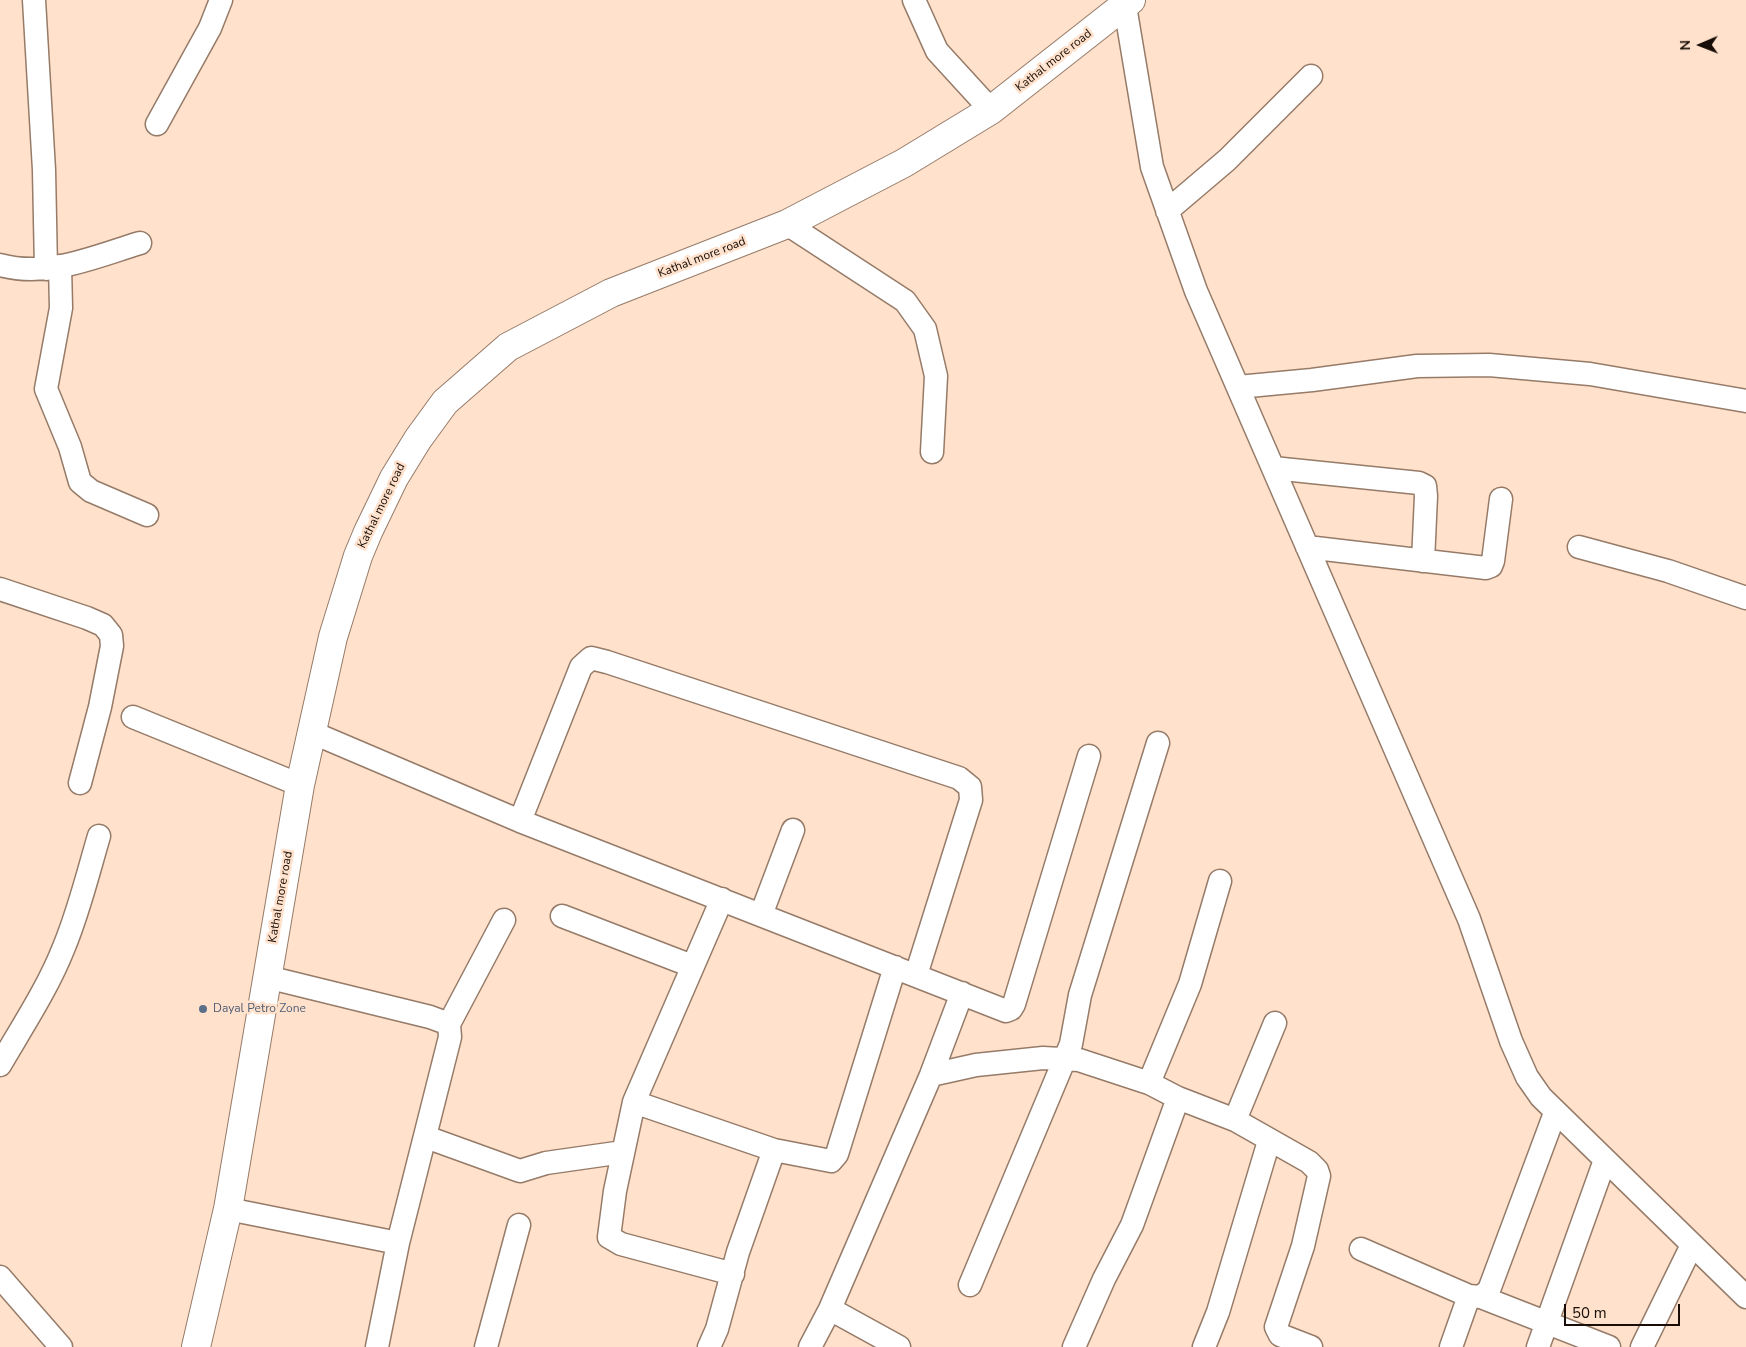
<!DOCTYPE html>
<style>
body{margin:0}
#map{position:relative;width:1746px;height:1347px;overflow:hidden;background:#ffe1cc;font-family:"Nunito Sans",sans-serif}
canvas{display:block}
.north{position:absolute;left:1676px;top:20px;width:50px;height:50px;-webkit-text-stroke:4px #ffe1cc;paint-order:stroke;rotate:269deg;font-size:14px;font-weight:700;line-height:20px;text-align:center;color:#180e07}
.north::after{content:'';display:block;margin:auto;width:18px;height:22px;background:#180e07;clip-path:polygon(50% 0,100% 100%,50% 72%,0 100%)}
.scale{position:absolute;left:1564px;top:1304px;width:116px;height:22px;box-sizing:border-box;border:2px solid #180e07;border-top:0;padding-left:6px;font-size:15px;line-height:18px;white-space:nowrap;color:#180e07;-webkit-text-stroke:4px #ffe1cc;paint-order:stroke}
</style>
<div id="map">
<canvas width="1746" height="1347"></canvas>
<div class="north">N</div>
<div class="scale">50 m</div>
</div>
<script>
const context = document.querySelector('canvas').getContext('2d');
context.lineJoin = 'round';
function trace(path, color, width, dash) { context.strokeStyle = color; context.lineWidth = width; context.lineCap = dash ? 'butt' : 'round'; context.setLineDash(dash || []); context.stroke(path); }
function write(font, color, halo, rows, align = 'center') {
  context.font = font + ' "Nunito Sans",sans-serif'; context.lineWidth = 5; context.setLineDash([]); context.textBaseline = 'middle'; context.strokeStyle = halo; context.fillStyle = color; for (const [text, x, y, turn = 0] of rows) {
    context.save(); context.translate(x, y); context.rotate((+turn || 0) * Math.PI / 180); context.textAlign = isNaN(turn) ? turn : align; if (halo) context.strokeText(text, 0, 0); context.fillText(text, 0, 0); context.restore();
  }
}
const minor = new Path2D(`
 M34 0 44 170 46 269
 M914 0 937 51 991 110
 M1125 6 1152 167 1196 291 1469 919 1511 1041 1527 1077 1541 1097 1746 1297
 M157 124 210 28 221 0
 M1167 211 1227 160 1311 76
 M787 224 905 301 925 329 936 376 932 452
 M0 265C48 278 94 257 140 243
 M60 266 61 308 46 389 70 447 80 482 91 491 147 515
 M1238 387 1312 380 1417 366 1489 365 1590 374 1746 401
 M1273 468 1419 483 1425 486 1426 496 1423 561
 M1307 547 1486 568 1491 566 1493 561 1501 499
 M1579 547 1668 571 1746 598
 M0 589 87 618 103 625 111 635 112 646 100 707 80 783
 M133 717 300 785
 M311 732 520 821 1006 1011 1011 1009 1014 1004 1089 756
 M520 821 581 667 591 658 607 662 959 778 970 787 971 800 916 975
 M761 915 793 830
 M562 916 692 966
 M267 977 430 1017 449 1024 450 1037 398 1243 377 1347
 M449 1024 504 920
 M0 1065C22 1027 48 988 64 947 79 911 88 873 99 836
 M931 1075 976 1065 1043 1058 1079 1060 1149 1083 1178 1098 1235 1120 1309 1162 1317 1170 1319 1176 1303 1246 1276 1327 1280 1335 1311 1347
 M1149 1083 1190 984 1220 881
 M634 1102 615 1191 609 1237 621 1244 733 1274
 M1235 1120 1275 1023
 M426 1137 520 1171 546 1163 623 1152
 M774 1150 831 1161 837 1154 895 967
 M228 1209 398 1243
 M1361 1249 1469 1296
 M0 1277 61 1347
 M970 1285 1071 1044 1080 995 1158 743
 M1481 1297 1609 1347
 M830 1309 899 1347
 M486 1347 519 1225
 M709 1347 717 1329 738 1252 774 1150 634 1102 722 899
 M810 1347 830 1309 931 1075 962 993
 M1074 1347 1104 1279 1132 1225 1178 1098
 M1204 1347 1218 1312 1269 1141
 M1451 1347 1469 1296 1481 1297 1489 1290 1555 1113
 M1538 1347 1605 1160
 M1642 1347 1692 1245`);
const major = new Path2D(`
 M196 1347 228 1209 300 785 333 637 358 556 368 532 394 478 418 439 445 402 508 347 611 293 787 224 904 163 991 110 1131 0`);
trace(minor, '#957b68', 25);
trace(major, '#957b68', 30);
trace(minor, '#fff', 22);
trace(major, '#fff', 28);
for (const [x, y, r, color] of [
 [203,1009,5,"#5c6f8a"]
]) { const dot = new Path2D(); dot.arc(x, y, r, 0, 2 * Math.PI); context.fillStyle = color; context.fill(dot); trace(dot, '#ffe1cc', 2); }
write('12px', '#180e07', '#ffe1cc', [
 ["Kathal more road",1054,61,-38],
 ["Kathal more road",702,258,-21],
 ["Kathal more road",382,506,-64],
 ["Kathal more road",281,897,-80]
]);
write('12px', '#4e5e75', '#ffe1cc', [
 ["Dayal Petro Zone",213,1009]
], 'left');
</script>
